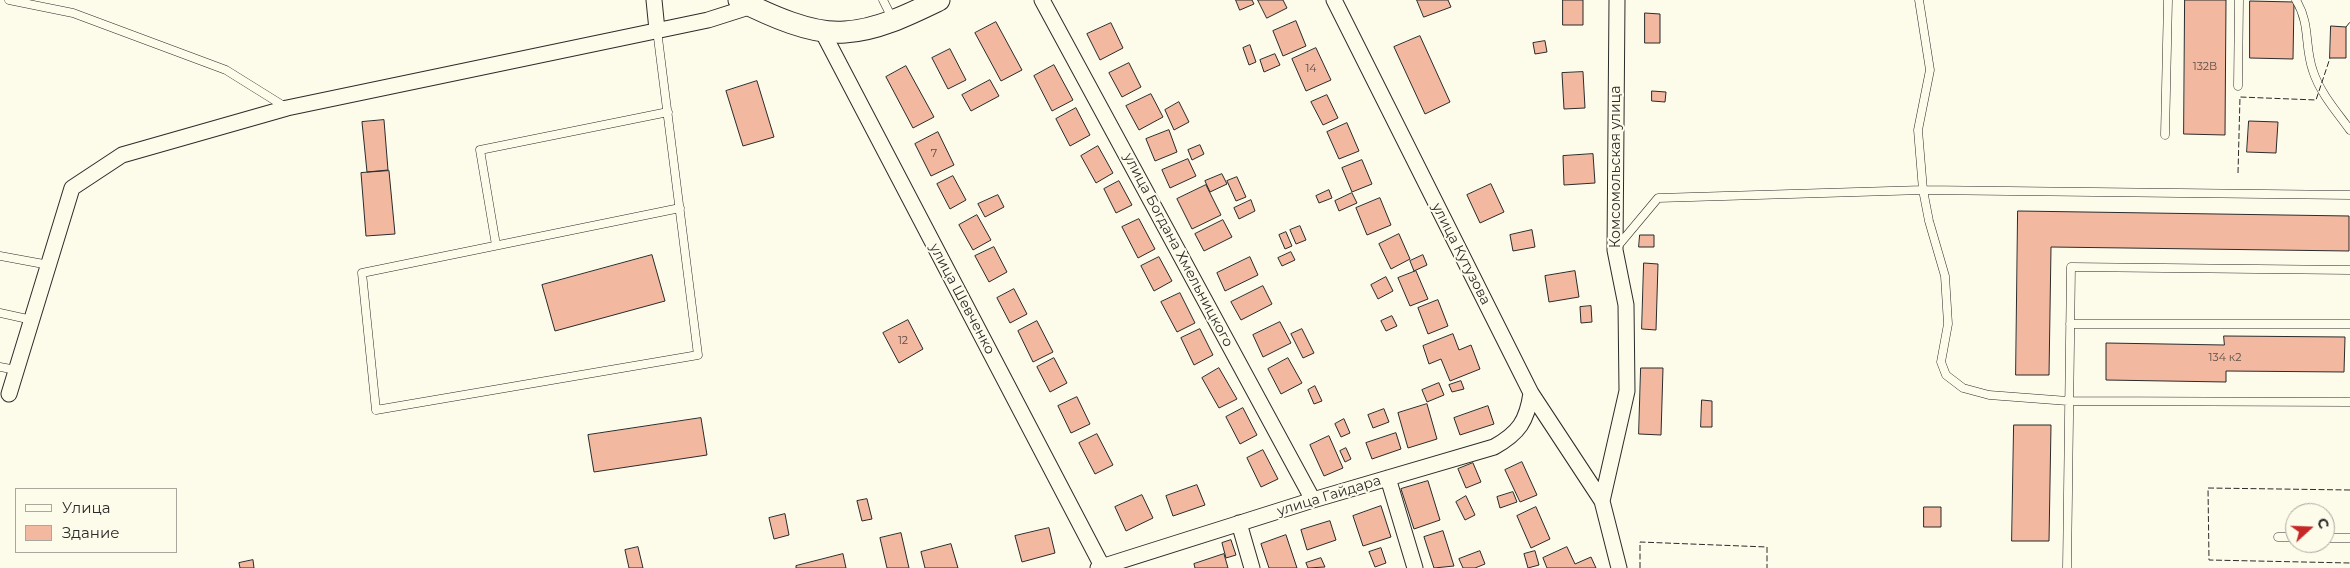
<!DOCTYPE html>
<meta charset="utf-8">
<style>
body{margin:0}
#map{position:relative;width:2350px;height:568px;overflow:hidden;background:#fdfbea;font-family:Montserrat,sans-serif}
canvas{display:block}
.legend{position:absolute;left:15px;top:488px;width:162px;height:65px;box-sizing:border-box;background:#fdfbea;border:1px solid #a9a89e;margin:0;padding:6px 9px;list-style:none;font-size:15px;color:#2b2b2b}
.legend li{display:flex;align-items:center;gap:10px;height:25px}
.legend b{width:25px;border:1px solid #a9a89e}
.north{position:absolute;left:2285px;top:503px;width:50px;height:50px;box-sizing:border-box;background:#fdfbea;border:1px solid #a9a89e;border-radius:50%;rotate:70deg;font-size:14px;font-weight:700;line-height:20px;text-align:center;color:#2b2b2b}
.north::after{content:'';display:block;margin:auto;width:18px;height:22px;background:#c62828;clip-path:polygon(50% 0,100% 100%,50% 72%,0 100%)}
</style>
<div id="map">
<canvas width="2350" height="568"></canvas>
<ul class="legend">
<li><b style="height:6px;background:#fdfbea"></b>Улица</li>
<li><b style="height:14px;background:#f2b8a0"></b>Здание</li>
</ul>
<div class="north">С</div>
</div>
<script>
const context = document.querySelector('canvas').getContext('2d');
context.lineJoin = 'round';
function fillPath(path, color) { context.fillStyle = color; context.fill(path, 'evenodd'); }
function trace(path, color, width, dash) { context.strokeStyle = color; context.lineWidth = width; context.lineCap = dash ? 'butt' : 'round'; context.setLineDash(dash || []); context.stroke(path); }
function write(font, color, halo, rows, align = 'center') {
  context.font = font + ' Montserrat,sans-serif'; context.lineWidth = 4; context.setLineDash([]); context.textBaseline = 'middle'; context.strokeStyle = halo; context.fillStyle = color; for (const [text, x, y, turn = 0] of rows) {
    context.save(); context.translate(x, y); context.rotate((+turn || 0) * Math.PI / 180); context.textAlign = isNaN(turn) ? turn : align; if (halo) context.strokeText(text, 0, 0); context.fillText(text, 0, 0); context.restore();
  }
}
const building = new Path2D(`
 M1236 0H1252L1254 4 1240 10Z
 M1258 0H1283L1287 8 1267 18Z
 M1417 0H1448L1451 7 1424 17Z
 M1563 0H1583V25H1563Z
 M2185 0H2226L2225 135 2184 134Z
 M2250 1 2294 2 2293 59 2250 58Z
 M1645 13 1660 14V43H1645Z
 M1296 21 1306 46 1283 56 1273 31Z
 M996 22 1022 70 1001 81 975 33Z
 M1111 23 1123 48 1100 60 1087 34Z
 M2331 26 2346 27V58H2330Z
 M1420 36 1450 102 1425 114 1394 47Z
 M1545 41 1547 52 1535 54 1533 43Z
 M1250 45 1256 62 1249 65 1243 48Z
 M1316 48 1331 80 1306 91 1292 59Z
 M950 49 966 80 948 89 932 58Z
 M1275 54 1280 65 1264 72 1260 60Z
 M1129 63 1141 87 1122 97 1109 73Z
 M1054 65 1073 100 1052 111 1034 76Z
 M906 66 934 117 913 128 886 77Z
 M1583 72 1585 108 1564 109 1562 73Z
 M990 80 999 96 971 111 962 95Z
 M757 81 774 137 743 146 726 91Z
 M1652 91 1666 92 1665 102 1652 101Z
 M1151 94 1163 117 1139 130 1126 106Z
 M1327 95 1338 118 1323 125 1311 102Z
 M1179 102 1189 122 1174 130 1165 110Z
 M1076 108 1090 135 1070 146 1056 119Z
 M384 120 388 170 367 172 362 122Z
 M2249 121 2278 122 2276 153 2247 152Z
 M1347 123 1359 151 1339 159 1327 132Z
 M1169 130 1177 152 1155 161 1146 139Z
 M938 132 954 165 931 176 915 144Z
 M1200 145 1204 154 1192 160 1188 150Z
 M1098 146 1113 173 1096 183 1081 156Z
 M1593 154 1595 183 1564 185 1563 156Z
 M1188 159 1196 176 1170 188 1162 170Z
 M1362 160 1372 184 1352 192 1342 168Z
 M389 171 395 234 366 236 361 173Z
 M1222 174 1227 184 1210 192 1205 181Z
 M953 176 966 200 950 209 937 184Z
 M1237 177 1246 197 1236 201 1227 181Z
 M1119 181 1132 205 1116 213 1104 189Z
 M1491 184 1504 212 1480 223 1467 195Z
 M1206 185 1221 215 1192 229 1177 199Z
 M1329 190 1332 198 1319 203 1316 196Z
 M1352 193 1357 203 1339 211 1335 201Z
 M998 195 1004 207 985 217 978 204Z
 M1380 198 1391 225 1367 235 1356 208Z
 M1251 200 1255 211 1239 219 1234 208Z
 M2018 211 2349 216V251L2051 247 2049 375H2016Z
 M977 215 991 240 973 250 959 225Z
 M1139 219 1155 249 1138 258 1122 227Z
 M1223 220 1232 237 1204 251 1195 234Z
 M1300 226 1306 240 1296 244 1290 230Z
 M1532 230 1535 247 1513 251 1510 235Z
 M1286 232 1292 246 1285 249 1279 235Z
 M1399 234 1410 259 1391 269 1379 244Z
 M1640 235H1654V247H1639Z
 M994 247 1007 272 989 282 975 256Z
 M1291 252 1295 260 1282 266 1278 258Z
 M652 255 665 301 555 331 542 285Z
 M1423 255 1427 265 1414 271 1410 261Z
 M1159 257 1172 281 1154 291 1141 266Z
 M1250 257 1258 275 1225 291 1217 273Z
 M1644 263 1658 264 1656 330 1642 329Z
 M1416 271 1428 299 1410 306 1398 278Z
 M1575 271 1579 297 1549 302 1545 276Z
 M1386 277 1393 291 1378 299 1371 285Z
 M1263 286 1272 304 1241 320 1231 302Z
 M1014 289 1027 314 1010 323 997 298Z
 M1180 293 1195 323 1177 332 1161 302Z
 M1438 300 1448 326 1428 334 1418 308Z
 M1591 306 1592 322 1581 323 1580 307Z
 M1392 316 1397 326 1386 331 1381 321Z
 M908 320 923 349 899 363 883 333Z
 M1037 321 1053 352 1033 362 1018 331Z
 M1280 322 1291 343 1263 357 1253 335Z
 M1200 329 1213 355 1194 365 1181 338Z
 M1302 329 1314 353 1303 358 1291 334Z
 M1453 334 1459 350 1471 345 1480 369 1450 381 1441 359 1429 364 1423 346Z
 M2224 336 2345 337 2344 372 2226 371V382L2106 380V343L2224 345Z
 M1054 358 1067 383 1050 392 1037 367Z
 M1288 358 1302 383 1281 394 1268 369Z
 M1219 368 1237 399 1219 408 1202 378Z
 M1641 368H1663L1661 435 1639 434Z
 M1461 381 1464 389 1452 392 1449 385Z
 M1439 383 1444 395 1427 402 1422 390Z
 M1315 386 1322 401 1314 404 1308 390Z
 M1077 397 1090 424 1071 433 1058 406Z
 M1702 400 1712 401V427H1701Z
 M1427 404 1437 439 1408 448 1398 413Z
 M1488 406 1494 424 1460 435 1454 418Z
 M1243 408 1257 435 1240 444 1226 417Z
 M1384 409 1389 422 1373 428 1368 415Z
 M701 418 707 455 594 472 588 435Z
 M1344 419 1350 433 1341 437 1335 424Z
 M2014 425H2051L2049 541H2012Z
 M1396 433 1401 449 1372 459 1366 443Z
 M1097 434 1113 465 1095 474 1079 443Z
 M1329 436 1343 468 1324 476 1310 445Z
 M1346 448 1351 459 1345 462 1340 451Z
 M1263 450 1278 479 1261 487 1247 458Z
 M1522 462 1537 495 1520 502 1505 470Z
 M1473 463 1481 482 1466 488 1458 469Z
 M1428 481 1440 520 1414 529 1401 489Z
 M1197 485 1205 505 1173 516 1166 496Z
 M1513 492 1517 502 1500 508 1497 497Z
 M1142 495 1153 518 1126 531 1115 507Z
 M1466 496 1475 515 1465 520 1456 502Z
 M867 499 872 519 862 521 857 501Z
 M1381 506 1391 537 1363 546 1353 516Z
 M1536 507 1550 539 1531 548 1517 516Z
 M1924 507H1941V527H1924Z
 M785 514 789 535 774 539 769 518Z
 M1330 521 1336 540 1307 550 1301 530Z
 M1049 528 1055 553 1022 562 1015 536Z
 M1443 531 1454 566 1434 568 1424 537Z
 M901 533 909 568H887L880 538Z
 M1286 535 1297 568H1269L1261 544Z
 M1231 540 1236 555 1226 558 1222 543Z
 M951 544 958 568H925L921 552Z
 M638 547 643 568H629L625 550Z
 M1567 547 1575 564 1591 557 1596 568H1547L1543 558Z
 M1381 548 1386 563 1375 567 1369 552Z
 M1480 551 1485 564 1475 568H1463L1459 559Z
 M1535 551 1539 565 1528 568 1524 554Z
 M843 554 846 568H796V566Z
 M1224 554 1228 568H1195L1194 564Z
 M1321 558 1325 567 1308 568 1306 563Z
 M253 560 254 568H240L239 563Z`);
fillPath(building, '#f2b8a0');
trace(building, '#2b2b2b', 1);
const service = new Path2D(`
 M9 0 73 13 226 70 287 108
 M883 0 893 20
 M1919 0 1930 70 1918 130 1923 190 1929 221 1945 276 1948 324 1941 362 1946 375 1963 388 1989 395 2068 401 2350 402
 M2296 0C2311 25 2304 46 2313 71 2320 93 2337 112 2350 130
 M657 30 698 355 376 410 362 273 680 208
 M2238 86 2239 0
 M2165 135 2168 0
 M496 245 480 150 668 112
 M1617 247 1658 198 1923 190 2350 195
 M0 256 49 265
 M0 313 32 320
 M2070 324H2350
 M0 367 16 370
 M2278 537H2295
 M2325 538H2350
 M2067 568 2071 267 2350 270`);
const minor = new Path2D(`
 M654 0 657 30
 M1042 0 1313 500
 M1334 0 1531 393 1602 501
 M1617 0 1615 250 1626 305 1627 391 1602 501 1619 568
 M821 29 1103 568
 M9 394 72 188 122 155 287 108 708 20 752 6
 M1388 478 1415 568
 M1239 523 1252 568
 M1098 568 1313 500 1494 447C1519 433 1527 421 1531 393`);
const secondary = new Path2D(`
 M739 0C769 15 812 35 845 32 878 30 910 14 939 0`);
trace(service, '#2b2b2b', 9);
trace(minor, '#2b2b2b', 17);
trace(secondary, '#2b2b2b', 23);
trace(service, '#fdfbea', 8);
trace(minor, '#fdfbea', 15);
trace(secondary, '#fdfbea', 21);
trace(new Path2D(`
 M2346 27 2350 22
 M2238 173 2240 97 2316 100 2330 58
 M2350 490 2208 488 2209 560 2350 563
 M1640 568V542L1767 547V568`), '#2b2b2b', 1, [6, 2.5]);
write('11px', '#5d4e48', null, [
 ["132В",2205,67],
 ["14",1311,69],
 ["7",934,154],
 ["12",903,341],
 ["134 к2",2225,358]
]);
write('14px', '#2b2b2b', '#fdfbea', [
 ["Комсомольская улица",1616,167,-90],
 ["улица Богдана Хмельницкого",1178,250,62],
 ["улица Кутузова",1461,254,63],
 ["улица Шевченко",962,299,62],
 ["улица Гайдара",1329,496,-17]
]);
</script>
